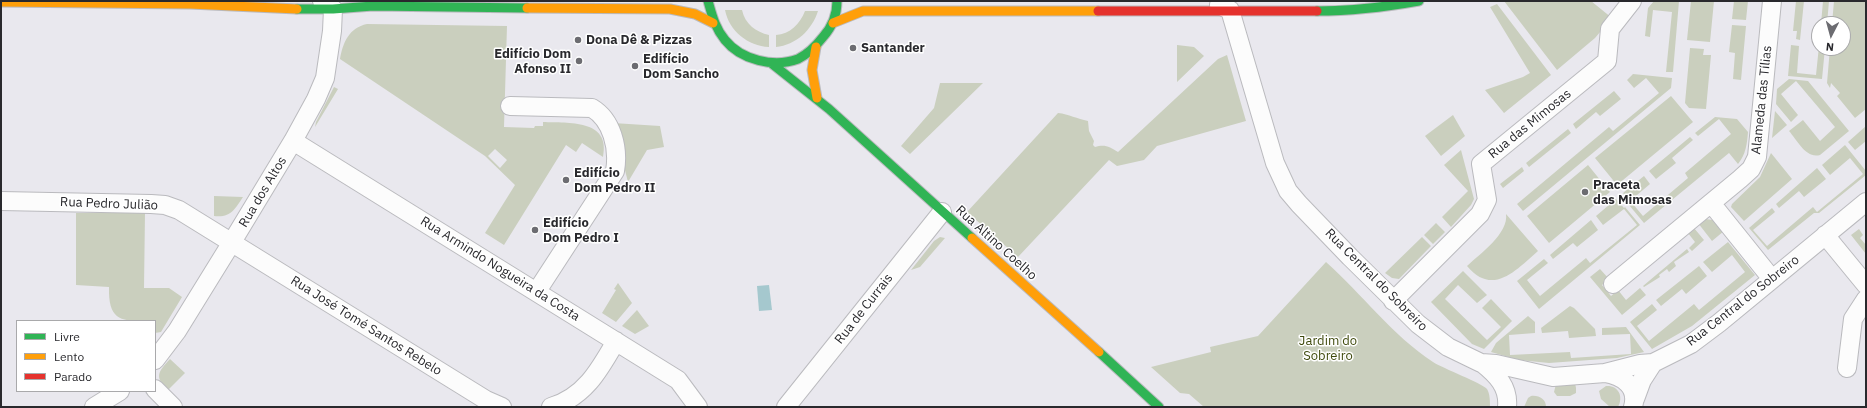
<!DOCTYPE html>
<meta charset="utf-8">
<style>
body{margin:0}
#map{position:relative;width:1867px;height:408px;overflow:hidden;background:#e9e8ee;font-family:"IBM Plex Sans",sans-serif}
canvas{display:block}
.frame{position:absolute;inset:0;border:2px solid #29292d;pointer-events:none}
.legend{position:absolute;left:16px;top:320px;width:140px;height:72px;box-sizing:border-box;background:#fff;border:1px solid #a9a9ab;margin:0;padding:5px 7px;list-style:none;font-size:12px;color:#29292d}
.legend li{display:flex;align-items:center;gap:8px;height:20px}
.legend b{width:20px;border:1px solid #a9a9ab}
.north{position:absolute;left:1811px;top:16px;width:40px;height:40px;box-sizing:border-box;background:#fff;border:1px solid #a9a9ab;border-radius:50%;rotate:186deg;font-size:11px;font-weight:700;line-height:16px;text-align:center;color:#29292d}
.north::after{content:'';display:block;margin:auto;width:14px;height:18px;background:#6c6c71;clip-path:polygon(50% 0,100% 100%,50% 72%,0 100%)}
</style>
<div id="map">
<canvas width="1867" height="408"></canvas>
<div class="frame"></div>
<ul class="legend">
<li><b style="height:5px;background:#30b455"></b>Livre</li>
<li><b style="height:5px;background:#ff9f0a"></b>Lento</li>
<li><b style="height:5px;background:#e5322d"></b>Parado</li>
</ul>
<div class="north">N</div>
</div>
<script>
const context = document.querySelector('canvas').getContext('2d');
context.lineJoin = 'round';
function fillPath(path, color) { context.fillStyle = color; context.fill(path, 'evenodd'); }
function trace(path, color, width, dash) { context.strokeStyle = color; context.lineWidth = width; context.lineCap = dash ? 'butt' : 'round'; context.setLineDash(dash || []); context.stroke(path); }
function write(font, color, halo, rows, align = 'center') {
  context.font = font + ' "IBM Plex Sans",sans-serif'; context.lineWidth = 3; context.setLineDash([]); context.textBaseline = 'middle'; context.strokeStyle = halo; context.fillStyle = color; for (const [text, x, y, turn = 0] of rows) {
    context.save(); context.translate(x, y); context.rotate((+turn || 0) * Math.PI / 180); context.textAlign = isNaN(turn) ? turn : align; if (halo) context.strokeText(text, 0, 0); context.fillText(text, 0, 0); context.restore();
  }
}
fillPath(new Path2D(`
 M1504 1H1591L1612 18 1595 38 1557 70Z
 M1654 1H1679L1673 72H1666L1672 12 1653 10 1650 37 1645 36 1648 8Z
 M1691 1H1714L1710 42 1687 40Z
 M1734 1H1748L1746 20 1732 19Z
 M1796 1H1804L1800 40 1796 39 1797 31H1793Z
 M1823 1H1829L1827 24H1821Z
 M1834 1H1866V109L1855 118 1837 96 1840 93 1831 83 1830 88 1827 83 1830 48H1843V24H1832Z
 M1497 4 1551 75 1504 113 1485 90 1523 77 1530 73 1490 7Z
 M725 10H742C745 24 756 32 769 35V47C748 46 729 31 725 10Z
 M805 11H818C812 30 796 45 776 47V35C790 34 800 24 805 11Z
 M367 24 507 26 504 127 534 128 535 126H543V122C568 123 611 119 603 157L582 143 576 152 566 145 504 245 485 233 515 185 485 156 340 59C343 42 349 28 367 24ZM495 149 507 160 500 168 488 156Z
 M1732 25 1746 26 1741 80 1733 79 1735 53 1729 52Z
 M1177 45 1194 47 1204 56 1177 82Z
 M1791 45 1799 46 1797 73 1816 75 1819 46V48H1825L1822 79 1788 76Z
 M1690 48 1704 49 1703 55H1711L1706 109 1689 108 1685 103Z
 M1227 55 1246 121 1157 146 1144 160 1117 166 1109 160 1018 257 967 212 1058 113C1069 114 1077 119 1088 121L1089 131 1094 141 1093 145 1095 147C1105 144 1110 147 1118 152L1218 59Z
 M1633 74 1672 78 1671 88 1523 211 1517 204 1609 127 1613 131 1659 93 1646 78 1634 88 1627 80Z
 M1789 79 1808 81 1849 131 1820 155C1806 159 1797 140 1789 131L1803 120 1820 141 1835 127 1796 81 1781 94 1798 115 1791 122 1776 104 1777 89Z
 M940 83H983L910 154 901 146 934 108Z
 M334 87 338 89 315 127 316 122Z
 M1614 91 1621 99 1600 116 1596 112 1576 129 1573 124Z
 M1671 96 1693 122 1617 185 1595 158Z
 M1775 111 1787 125 1772 138Z
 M1453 115 1465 136 1441 156 1425 136Z
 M1715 117 1737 119 1748 132C1747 144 1746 154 1738 164L1729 153 1644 223 1629 205 1632 203 1643 216 1688 178 1685 173 1731 134 1719 119 1698 136 1695 133Z
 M613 123 660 126 664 147 647 150 628 182Z
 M1866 126V141L1855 150 1848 142Z
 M1568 129 1571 133 1529 167 1526 163Z
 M1690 137 1693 140 1672 158 1676 163 1656 179 1649 171Z
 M1845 145 1866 171V175L1819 213H1814L1768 250 1749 228 1772 208 1775 212 1753 230 1767 246 1813 207 1817 212 1863 174 1850 158 1830 175 1822 165Z
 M1461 150 1474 199 1471 205 1451 227 1442 217 1468 191 1444 165Z
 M1771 153 1792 179 1744 221 1731 207 1732 204 1760 177Z
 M1588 165 1610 192 1549 243 1527 216Z
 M1522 167 1524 171 1503 188 1500 184Z
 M1817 168 1826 179 1804 197 1799 191 1779 208 1776 204Z
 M1644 176 1650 184 1630 201 1623 193Z
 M214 196 243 197C235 209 231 218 214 216Z
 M1616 199 1624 208 1625 207 1640 225 1539 309 1517 281 1544 259 1548 263 1527 280 1540 296 1586 258 1590 263 1637 225 1624 209 1603 225 1596 216Z
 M76 213H145L144 288H169L182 297 161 332 155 333V321C124 321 108 324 109 287L76 285Z
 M1506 214 1538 251C1516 270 1493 297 1467 266 1480 254 1509 233 1506 214Z
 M1705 219 1713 220 1724 231 1712 241 1698 223Z
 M1591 220 1598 230 1577 247 1573 243 1553 259 1550 255Z
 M1436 223 1445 232 1433 244 1424 235Z
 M1694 228 1704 240 1692 251 1689 248 1695 242 1688 233Z
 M1859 229 1863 235 1860 238 1866 245V254L1851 235Z
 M940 237 945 238 920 267 911 270 934 241Z
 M1422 237 1431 246 1399 279 1392 278 1385 273Z
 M1728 242 1755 275 1692 326 1652 349 1630 322 1652 304 1657 310 1637 326 1649 341 1694 304 1699 310 1745 272 1732 255 1712 272 1703 262Z
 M1687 249 1689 252 1674 262 1676 266 1669 272 1667 269 1659 275 1660 277 1644 287 1643 286Z
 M1326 262C1363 295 1392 335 1433 362 1444 369 1482 383 1487 389 1490 394 1490 401 1490 407H1204L1189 394 1180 393 1151 367 1211 352 1210 347 1258 336Z
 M1699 266 1707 276 1686 294 1682 289 1661 306 1656 300Z
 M1600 269 1609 279 1602 285 1611 296 1618 290 1626 300 1640 288 1646 295 1622 315 1590 277Z
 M1463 271 1487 295 1477 303 1458 285 1445 299 1487 340 1501 327 1482 308 1491 299 1512 321 1484 349 1472 344 1431 302Z
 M618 283 632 303 616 322 602 313 616 290 614 289Z
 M1570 306 1574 308 1595 329 1596 336 1569 338 1568 331 1542 333 1541 328Z
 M637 310 649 326 635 334 622 326Z
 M1528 316 1535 322V333L1509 335 1510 355 1570 352 1571 358 1631 354 1630 334 1602 335V328L1626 327 1644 352 1617 358 1549 363 1519 360 1491 352 1496 343Z
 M170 359 185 373 168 390C154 377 158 372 170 359Z
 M1575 383 1576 388V393L1570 396H1557L1554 392 1556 384Z
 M1606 386C1618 385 1624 396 1618 407H1610L1601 399 1599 391Z
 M1531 396C1539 395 1546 399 1546 407H1524L1528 398Z`), '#cacfbe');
fillPath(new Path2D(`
 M769 285 772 310 759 311 757 286Z`), '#a5c8ce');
const street = new Path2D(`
 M1219 5 1230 10 1275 163 1288 191 1299 204 1350 257 1418 324 1448 347 1481 363 1496 364 1553 377 1605 373 1640 364 1653 363 1691 344 1719 323 1866 202
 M510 106 592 108C612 120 619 148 615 171L537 291
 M293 141 678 380 698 407
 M1 201 151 204 165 205 179 210 486 400 502 407
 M1711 203 1772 279
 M1825 235 1866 285
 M1613 284 1740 179 1751 169 1757 157 1772 1
 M1393 301 1480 214 1487 200 1481 164 1607 61 1610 29 1632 1
 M155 360 177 331 232 242 293 141 316 99 325 78 332 31 333 9 322 1
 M1482 363C1497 375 1509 387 1507 407
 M1847 368 1853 319 1866 299
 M1605 373C1622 376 1639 386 1633 407
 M155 389 173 407
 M1635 399 1642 380 1653 363
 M94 407 120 391
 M551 407C585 397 600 369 616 341
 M786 407 942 212`);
const fast = new Path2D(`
 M708 1C712 15 715 28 725 40 741 60 774 68 798 59 808 54 816 46 823 37 832 27 837 15 837 1
 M297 9H333L373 6 527 8
 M1317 11C1352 11 1385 7 1419 1
 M771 63 829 109 972 238
 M1099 352 1159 407`);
const slow = new Path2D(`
 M1 2 190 4 297 9
 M527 8 670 9 695 14 713 23
 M833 23 863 11H1098
 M816 47 812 70 817 98
 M972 238 1099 352`);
const jam = new Path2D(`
 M1098 11H1317`);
trace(street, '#bababe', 20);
trace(fast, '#bababe', 11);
trace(slow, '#bababe', 11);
trace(jam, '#bababe', 11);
trace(street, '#fcfcfc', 18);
trace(fast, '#30b455', 9);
trace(slow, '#ff9f0a', 9);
trace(jam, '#e5322d', 9);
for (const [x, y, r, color] of [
 [578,40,4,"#6c6c71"],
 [853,48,4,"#6c6c71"],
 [579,61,4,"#6c6c71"],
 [635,66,4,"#6c6c71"],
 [566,180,4,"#6c6c71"],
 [1585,192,4,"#6c6c71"],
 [535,230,4,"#6c6c71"]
]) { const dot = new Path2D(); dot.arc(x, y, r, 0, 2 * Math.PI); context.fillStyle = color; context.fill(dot); trace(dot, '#fff', 1.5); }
write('bold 13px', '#29292d', '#fff', [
 ["Dona Dê & Pizzas",586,40],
 ["Santander",861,48],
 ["Edifício Dom",571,54,"right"],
 ["Afonso II",571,69,"right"],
 ["Edifício",643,59],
 ["Dom Sancho",643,74],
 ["Edifício",574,173],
 ["Dom Pedro II",574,188],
 ["Praceta",1593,185],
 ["das Mimosas",1593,200],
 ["Edifício",543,223],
 ["Dom Pedro I",543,238]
], 'left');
write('13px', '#29292d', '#fff', [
 ["Alameda das Tílias",1762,100,-84],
 ["Rua das Mimosas",1530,124,-39],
 ["Rua dos Altos",263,192,-59],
 ["Rua Pedro Julião",109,204,2],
 ["Rua Altino Coelho",996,243,42],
 ["Rua Armindo Nogueira da Costa",500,269,32],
 ["Rua Central do Sobreiro",1376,280,45],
 ["Rua Central do Sobreiro",1743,301,-38],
 ["Rua de Currais",864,309,-52],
 ["Rua José Tomé Santos Rebelo",366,326,32]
]);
write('13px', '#3f4a0d', '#fff', [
 ["Jardim do",1328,341],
 ["Sobreiro",1328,356]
]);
</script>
